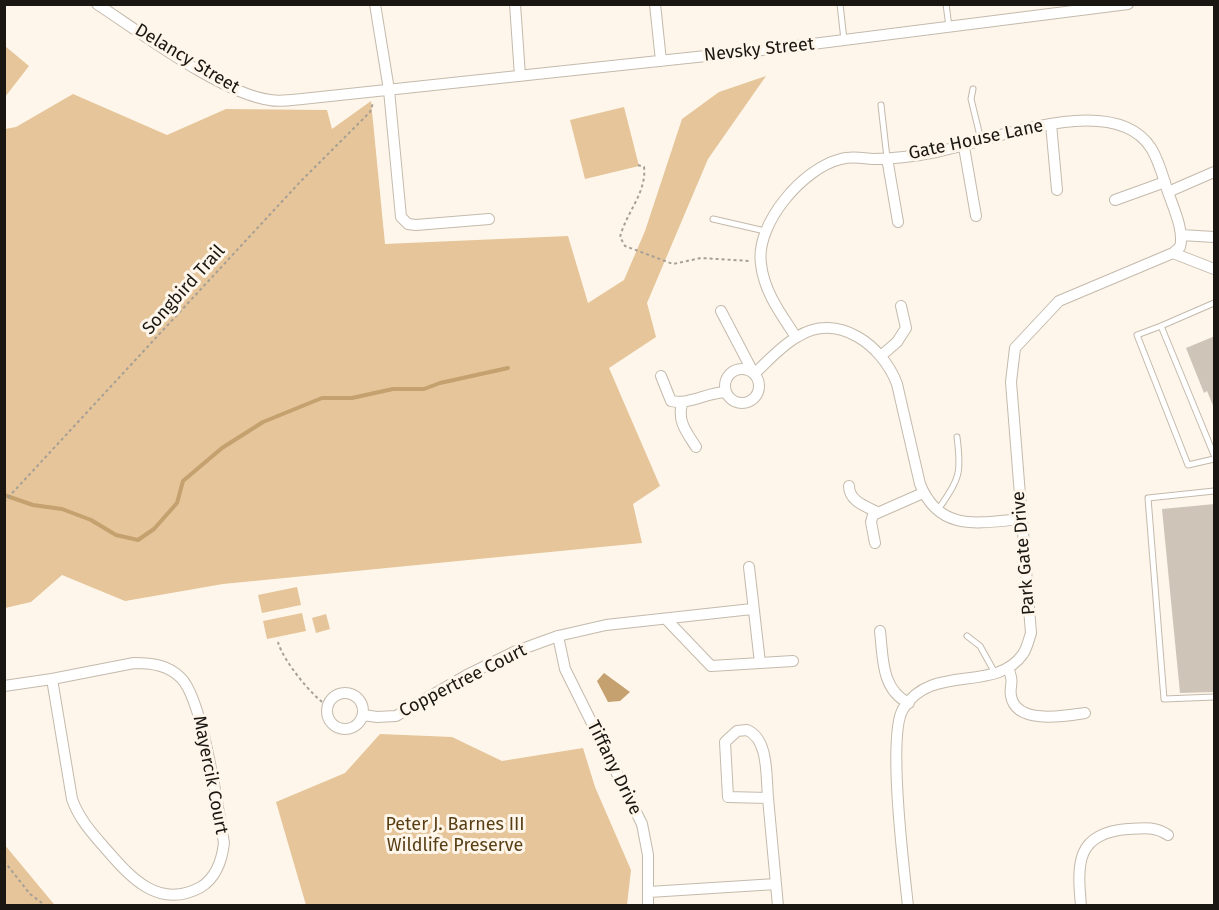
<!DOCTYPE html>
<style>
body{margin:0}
#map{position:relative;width:1219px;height:910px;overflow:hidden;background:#fef6ea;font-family:"Fira Sans",sans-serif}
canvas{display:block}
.frame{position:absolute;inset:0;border:6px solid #1a1712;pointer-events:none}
</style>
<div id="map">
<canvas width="1219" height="910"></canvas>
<div class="frame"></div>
</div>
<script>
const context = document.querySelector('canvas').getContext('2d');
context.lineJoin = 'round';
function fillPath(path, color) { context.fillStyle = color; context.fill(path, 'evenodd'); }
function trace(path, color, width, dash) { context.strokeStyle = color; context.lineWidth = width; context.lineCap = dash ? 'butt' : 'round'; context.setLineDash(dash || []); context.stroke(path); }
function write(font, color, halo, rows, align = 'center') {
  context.font = font + ' "Fira Sans",sans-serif'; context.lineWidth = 6; context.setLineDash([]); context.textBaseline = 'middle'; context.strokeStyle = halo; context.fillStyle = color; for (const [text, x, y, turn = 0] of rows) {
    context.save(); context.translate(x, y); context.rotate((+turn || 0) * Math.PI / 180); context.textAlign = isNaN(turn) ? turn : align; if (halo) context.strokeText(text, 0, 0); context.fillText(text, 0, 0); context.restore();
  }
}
fillPath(new Path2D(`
 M5 46 29 66 5 97Z
 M766 76 708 159 647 303 656 337 609 368 660 486 633 504 642 543 223 584 125 601 62 575 31 602 5 608V129L16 127 73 94 167 135 226 109 327 110 332 129 371 101 385 244 568 236 588 303 624 280 645 231 682 119 719 92Z
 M624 107 639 166 585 179 570 120Z
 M297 587 301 605 262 613 258 595Z
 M302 613 306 631 267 639 263 621Z
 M326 614 330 629 316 633 312 618Z
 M380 734 452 737 502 761 583 748 595 787 631 870 627 905H306L276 802 345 773Z
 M4 844 53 903 55 905H5Z`), '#e5c599');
fillPath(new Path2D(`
 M604 673 630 692 620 701 608 702 597 681Z`), '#c4a16e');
trace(new Path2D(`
 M4 495 33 505 62 509 91 520 116 535 138 540 154 529 177 503 183 481 222 448 263 422 322 398H352L393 389H424L440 383 508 368`), '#c4a16e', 4);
fillPath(new Path2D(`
 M1215 336V408H1214L1207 391 1204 393 1186 348Z
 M1215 504V692L1180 693 1162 509Z`), '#cec4b7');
const lane = new Path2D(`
 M840 4 844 40
 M946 4 949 27
 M973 89 971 99 981 140
 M881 105 887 158
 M713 219 765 231
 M1161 326 1214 303
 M1214 455 1161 326 1137 335 1188 465 1214 459
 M1214 491 1148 498 1164 699 1214 697
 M938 510C959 478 962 476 957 437
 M967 636 980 646 995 673`);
const street = new Path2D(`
 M97 4C140 32 222 94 270 100 280 102 292 100 302 99L781 48 1128 4
 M375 4 389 90 401 217 408 224 416 225 489 219
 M515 4 520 76
 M655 4 661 61
 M1051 124 1057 190
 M964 147 976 216
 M887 158 898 222
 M1168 192 1214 172
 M1115 200 1165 182
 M1181 235 1214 237
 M1173 253 1214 269
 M721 311 754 374C767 362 781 346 797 337 838 311 883 346 897 384L920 484C939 532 978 523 1021 519
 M796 337C781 314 764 292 761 264 755 224 803 168 841 159 851 156 862 158 872 159 893 159 916 156 936 152 989 142 1113 89 1151 148 1158 159 1162 173 1166 186 1171 203 1185 230 1180 247L1173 253 1059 301 1015 348 1011 382 1031 633C1029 639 1027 648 1023 654 995 694 932 662 903 709 887 735 904 870 908 906
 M882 355 897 342 906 328 901 306
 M725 386a17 17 0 1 1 34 0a17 17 0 1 1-34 0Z
 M661 376 671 401C689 405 706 393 725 392
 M682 404C677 421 687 433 696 447
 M849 486C849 501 865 506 877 512
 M875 543 871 522 873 515 923 493
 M749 567 760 663
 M666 619 711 666 793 661
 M880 631C883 657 881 690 909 703
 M558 636 565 669 642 824 648 855V906
 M134 663C152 663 168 665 181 678 203 700 218 809 224 843 222 860 217 877 201 887 159 910 131 878 105 848 92 833 79 819 72 799L52 679Z
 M1008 668C1015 685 1009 684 1011 696 1016 725 1065 716 1085 713
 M4 686 52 679
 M327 711a18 18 0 1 1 36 0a18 18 0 1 1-36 0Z
 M363 715 377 717 396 716 467 675 514 652 558 636 606 625 752 609
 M747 730C769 739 766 777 768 798L728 797 725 742 737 731Z
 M768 798 778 906
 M649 892 776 884
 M1081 906C1077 863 1076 833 1128 829 1143 828 1155 826 1168 835`);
trace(lane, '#c4baac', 7);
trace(street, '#c4baac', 12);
trace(new Path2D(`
 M638 165 644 167C647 192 626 213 620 237L625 246 673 264 701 258 750 261
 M4 502 300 182 370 112 373 103
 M278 642C282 659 313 698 328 706
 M4 861 30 894 46 906`), '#a69f96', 2, [3, 3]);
trace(lane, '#fff', 5);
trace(street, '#fff', 10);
write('18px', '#1a1712', '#fef6ea', [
 ["Nevsky Street",759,50,-6],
 ["Delancy Street",187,59,31],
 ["Gate House Lane",976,140,-12],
 ["Songbird Trail",184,290,-48],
 ["Park Gate Drive",1024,553,-95],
 ["Coppertree Court",463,681,-27],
 ["Tiffany Drive",614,768,64],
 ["Mayercik Court",210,775,79]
]);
write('18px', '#573e15', '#fef6ea', [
 ["Peter J. Barnes III",455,825],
 ["Wildlife Preserve",455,846]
]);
</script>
